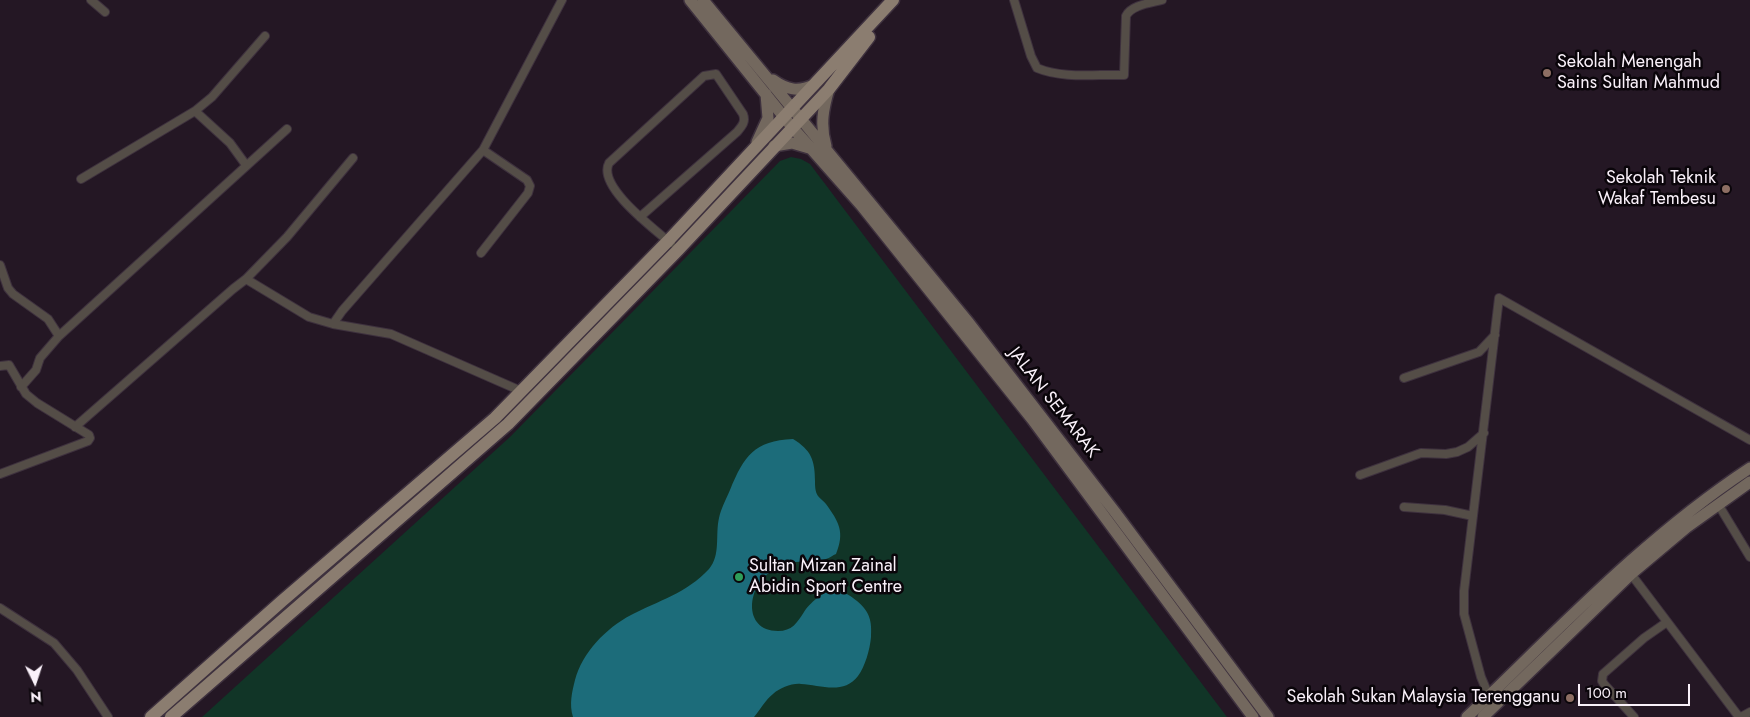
<!DOCTYPE html>
<style>
body{margin:0}
#map{position:relative;width:1750px;height:717px;overflow:hidden;background:#241724;font-family:Jost,sans-serif}
canvas{display:block}
.north{position:absolute;left:10px;top:657px;width:50px;height:50px;-webkit-text-stroke:4px #0a050a;paint-order:stroke;rotate:176deg;font-size:14px;font-weight:700;line-height:20px;text-align:center;color:#faf1fa}
.north::after{content:'';display:block;margin:auto;width:18px;height:22px;background:#faf1fa;clip-path:polygon(50% 0,100% 100%,50% 72%,0 100%)}
.scale{position:absolute;left:1578px;top:684px;width:112px;height:22px;box-sizing:border-box;border:2px solid #faf1fa;border-top:0;padding-left:6px;font-size:15px;line-height:18px;white-space:nowrap;color:#faf1fa;-webkit-text-stroke:4px #0a050a;paint-order:stroke}
</style>
<div id="map">
<canvas width="1750" height="717"></canvas>
<div class="north">N</div>
<div class="scale">100 m</div>
</div>
<script>
const context = document.querySelector('canvas').getContext('2d');
context.lineJoin = 'round';
function fillPath(path, color) { context.fillStyle = color; context.fill(path, 'evenodd'); }
function trace(path, color, width, dash) { context.strokeStyle = color; context.lineWidth = width; context.lineCap = dash ? 'butt' : 'round'; context.setLineDash(dash || []); context.stroke(path); }
function write(font, color, halo, rows, align = 'center') {
  context.font = font + ' Jost,sans-serif'; context.lineWidth = 5; context.setLineDash([]); context.textBaseline = 'middle'; context.strokeStyle = halo; context.fillStyle = color; for (const [text, x, y, turn = 0] of rows) {
    context.save(); context.translate(x, y); context.rotate((+turn || 0) * Math.PI / 180); context.textAlign = isNaN(turn) ? turn : align; if (halo) context.strokeText(text, 0, 0); context.fillText(text, 0, 0); context.restore();
  }
}
fillPath(new Path2D(`
 M791 157 801 159 810 164 1227 717H202L511 436 780 161Z`), '#113527');
fillPath(new Path2D(`
 M793 439C811 450 815 460 815 481 815 485 815 492 818 496 820 499 824 501 826 504 839 522 845 532 836 554 833 555 830 558 826 559 814 563 798 560 785 564 780 565 776 569 772 571 747 585 742 631 778 631 792 631 797 623 804 612 809 604 826 588 837 590 844 591 852 597 857 601 870 612 872 621 871 637 870 649 865 667 858 676 844 695 820 685 801 684 792 683 780 688 773 694 766 699 760 710 754 717H573C569 704 572 692 575 680 582 653 606 628 631 615 658 601 687 593 709 569 721 555 715 535 719 518 721 509 726 499 730 490 744 456 754 441 793 439Z`), '#1c6c7a');
const street = new Path2D(`
 M91 0 105 12
 M1014 0 1031 56 1037 68C1063 79 1096 74 1124 75L1126 16C1131 5 1151 3 1162 0
 M246 165 230 143 195 111 212 97 265 36
 M81 179 195 111
 M640 217 737 132C742 126 746 122 743 114L716 74 704 76 609 163C597 186 652 227 668 241L671 243
 M481 253 528 193 530 186 527 180 483 150
 M0 265 8 288 13 294 48 319 59 336 40 358 36 370 21 387
 M246 279 287 237 353 158
 M333 324 342 311 483 150 562 0
 M59 336 287 129
 M0 366 9 365 26 394 37 403 89 435 90 438 88 441 0 474
 M1404 378 1479 352 1495 335
 M75 427 233 289 246 279 309 317 333 324 391 334 521 391
 M1360 475 1421 453 1446 454 1457 452 1468 447 1484 433
 M1718 504 1750 557
 M1404 507 1445 510 1473 516
 M1631 574 1739 717
 M0 608 54 643 77 670 108 717
 M1489 696 1481 677 1464 614V591L1499 298 1750 440
 M1634 717 1604 684 1602 681 1603 674 1644 638 1667 622
 M1741 717 1750 712`);
const secondary = new Path2D(`
 M690 0 792 127 861 205 1032 419 1253 717
 M703 0 969 323 1115 512 1268 717
 M773 80C787 90 798 92 814 85
 M757 142 768 118 766 94
 M774 146 792 143 809 148
 M826 146C820 125 823 109 829 89
 M1467 717C1558 630 1645 537 1750 468
 M1483 717 1631 574 1687 527 1750 482`);
const primary = new Path2D(`
 M151 717 282 601 495 418 668 241 893 0
 M171 717 508 424 678 250 829 89 869 37`);
trace(street, '#3e313e', 10);
trace(secondary, '#3e313e', 14);
trace(primary, '#3e313e', 15);
trace(street, '#544d47', 8);
trace(secondary, '#73685e', 11);
trace(primary, '#8b7d70', 12);
for (const [x, y, r, color] of [
 [1547,73,5,"#8d6e63"],
 [1726,189,5,"#8d6e63"],
 [739,577,5,"#2e9e5b"],
 [1570,698,5,"#8d6e63"]
]) { const dot = new Path2D(); dot.arc(x, y, r, 0, 2 * Math.PI); context.fillStyle = color; context.fill(dot); trace(dot, '#0a050a', 2); }
write('18px', '#faf1fa', '#0a050a', [
 ["Sekolah Menengah",1557,63],
 ["Sains Sultan Mahmud",1557,84],
 ["Sekolah Teknik",1716,179,"right"],
 ["Wakaf Tembesu",1716,200,"right"],
 ["Sultan Mizan Zainal",749,567],
 ["Abidin Sport Centre",749,588],
 ["Sekolah Sukan Malaysia Terengganu",1560,698,"right"]
], 'left');
write('18px', '#faf1fa', '#0a050a', [
 ["JALAN SEMARAK",1053,403,52]
]);
</script>
